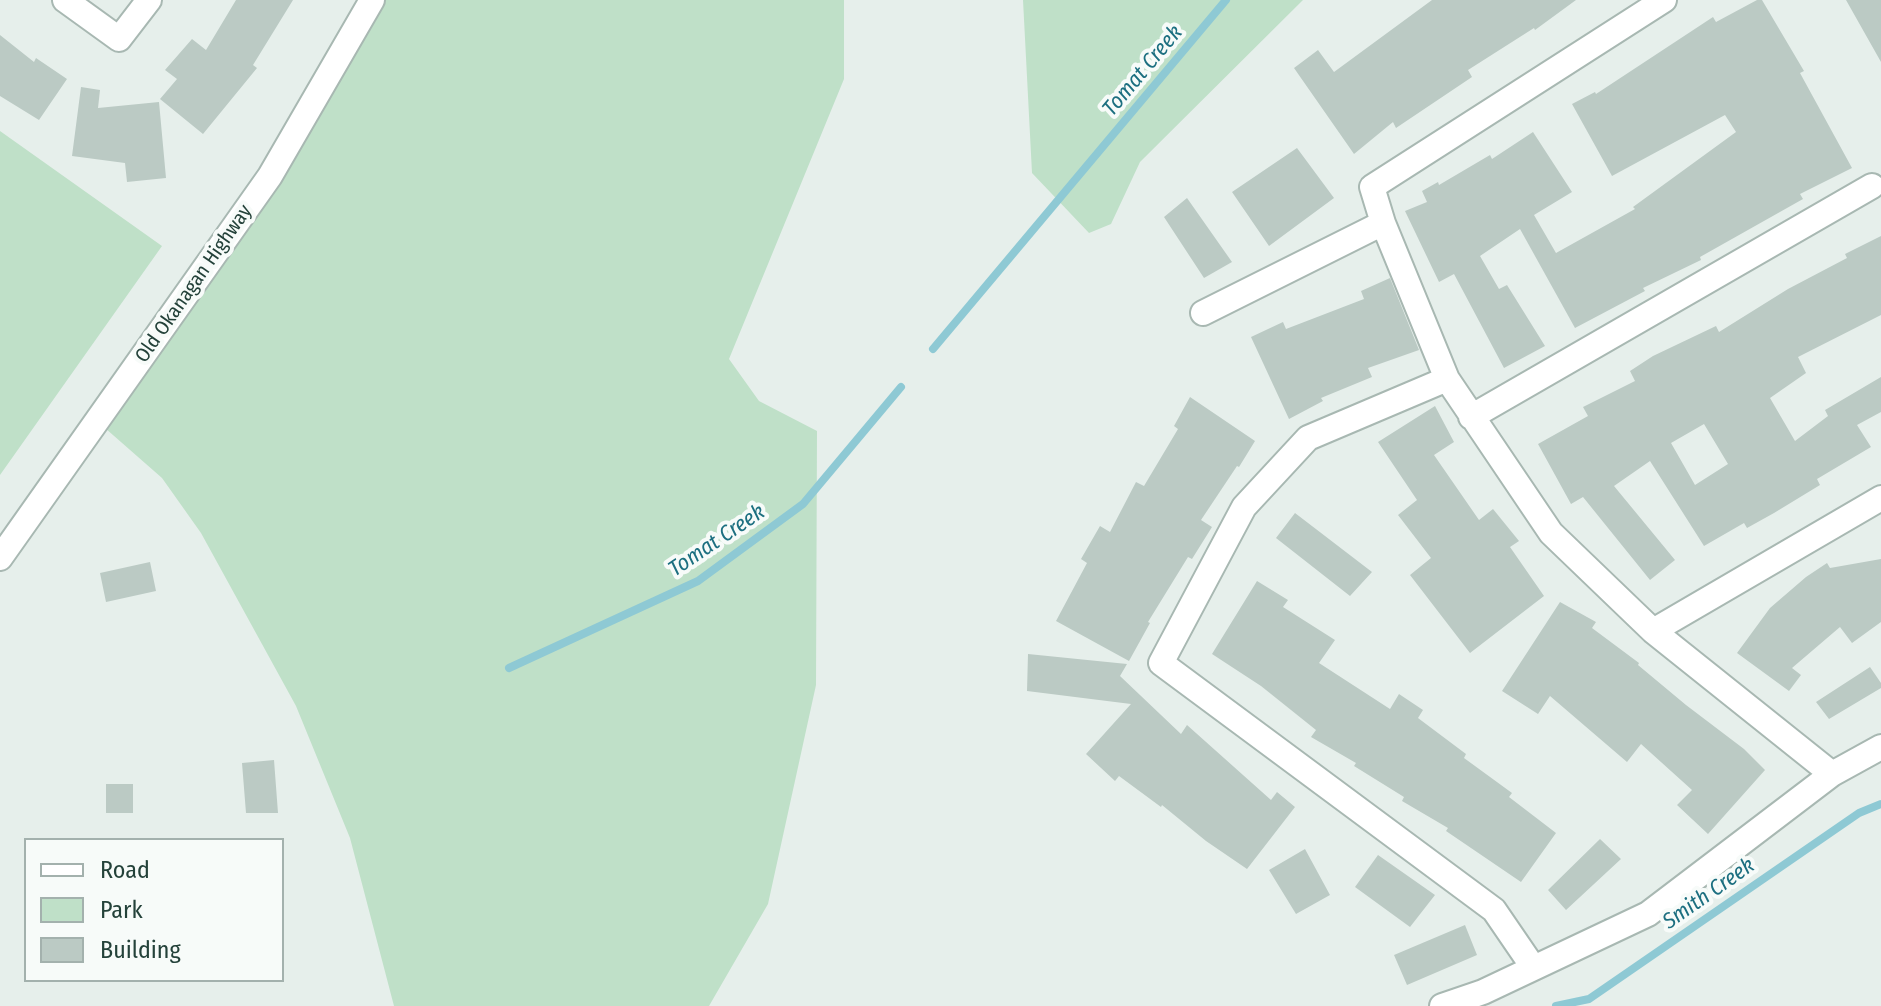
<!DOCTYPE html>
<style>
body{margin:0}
#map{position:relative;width:1881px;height:1006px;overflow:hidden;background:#e6efeb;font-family:"Fira Sans Condensed",sans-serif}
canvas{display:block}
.legend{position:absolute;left:24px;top:838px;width:260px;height:144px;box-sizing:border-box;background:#f7fbf9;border:2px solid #a3b1ad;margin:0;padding:10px 14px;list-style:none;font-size:24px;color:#24423a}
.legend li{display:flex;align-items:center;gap:16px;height:40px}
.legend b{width:40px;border:2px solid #a3b1ad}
</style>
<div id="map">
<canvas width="1881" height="1006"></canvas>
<ul class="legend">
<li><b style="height:10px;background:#fff"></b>Road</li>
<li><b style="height:22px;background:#bfe0c8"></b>Park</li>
<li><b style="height:22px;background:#bbcac4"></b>Building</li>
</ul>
</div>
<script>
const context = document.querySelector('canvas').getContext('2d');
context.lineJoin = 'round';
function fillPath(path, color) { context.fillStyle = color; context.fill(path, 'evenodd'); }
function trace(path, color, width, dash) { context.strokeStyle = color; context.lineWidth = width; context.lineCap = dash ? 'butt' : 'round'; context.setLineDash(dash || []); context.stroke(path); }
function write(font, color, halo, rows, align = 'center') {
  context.font = font + ' "Fira Sans Condensed",sans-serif'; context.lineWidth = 8; context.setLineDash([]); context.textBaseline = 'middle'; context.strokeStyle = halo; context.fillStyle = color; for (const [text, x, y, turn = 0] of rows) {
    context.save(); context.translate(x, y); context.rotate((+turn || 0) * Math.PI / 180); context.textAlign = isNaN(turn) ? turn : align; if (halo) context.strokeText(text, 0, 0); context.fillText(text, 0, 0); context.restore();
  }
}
fillPath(new Path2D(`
 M358 0H844V79L729 359 759 401 817 431 816 685 768 904 709 1006H394L350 838 296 706 201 533 162 478 97 421 332 59Z
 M1023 0H1303L1140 162 1111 224 1089 233 1032 173Z
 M0 131 162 246 0 475Z`), '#bfe0c8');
trace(new Path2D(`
 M933 349 1226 0
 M509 668 698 581 803 504 901 387
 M1556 1006 1589 999 1859 813 1881 804`), '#8ec9d4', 8);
fillPath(new Path2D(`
 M236 0H293L253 65 257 68 203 134 160 99 177 79 165 70 192 39 206 50Z
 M1432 0H1576L1535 30 1534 28 1468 70 1472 77 1396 128 1393 122 1354 154 1294 68 1318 50 1334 72Z
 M1757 0H1762L1804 71 1800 73 1852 168 1800 194 1803 199 1700 257 1701 260 1643 288 1645 291 1575 328 1520 229 1480 256 1499 289 1507 285 1545 346 1504 368 1454 274 1439 282 1405 211 1427 202 1422 191 1438 182 1439 185 1490 155 1492 159 1533 132 1572 192 1534 215 1556 253 1635 209 1633 207 1736 132 1725 115 1612 176 1572 104 1595 92 1596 94 1713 17 1716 22Z
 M1846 0H1881V62Z
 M0 35 34 62 36 58 67 79 39 120 0 96Z
 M81 87 100 90 98 108 159 102 166 178 127 182 125 163 72 156Z
 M1297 148 1334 198 1269 246 1232 192Z
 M1187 198 1232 262 1204 278 1164 217Z
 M1881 236V315L1798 357 1806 373 1770 398 1795 441 1828 416 1825 410 1881 377V412L1857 425 1871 447 1817 479 1820 485 1774 513 1747 528 1744 523 1704 546 1650 461 1614 486 1675 560 1650 580 1583 497 1571 504 1538 444 1588 416 1583 407 1635 381 1630 371 1653 356 1716 326 1719 332 1788 289 1847 258 1845 254ZM1704 424 1728 464 1695 485 1671 443Z
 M1390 278 1419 350 1368 368 1372 377 1321 398 1323 401 1289 419 1251 337 1283 322 1286 329 1364 299 1361 291Z
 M1190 397 1255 441 1239 467 1237 466 1201 520 1212 527 1192 559 1188 557 1148 622 1150 623 1129 661 1056 621 1087 563 1081 559 1100 526 1110 532 1136 482 1144 486 1178 429 1174 426Z
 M1435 406 1454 442 1434 455 1479 520 1493 509 1519 541 1510 547 1544 596 1470 653 1410 575 1431 558 1398 515 1417 500 1378 442Z
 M1295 513 1372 572 1350 596 1276 538Z
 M1881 559V622L1852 643 1840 627 1792 668 1801 675 1789 691 1737 653 1770 608 1806 577 1827 563 1830 568Z
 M150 562 156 591 106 602 100 573Z
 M1257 581 1288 600 1283 607 1335 640 1319 663 1390 709 1399 694 1423 710 1418 718 1466 754 1464 758 1512 793 1509 797 1556 833 1521 882 1446 831 1448 828 1402 801 1404 797 1354 766 1356 763 1311 737 1316 730 1261 686 1212 654Z
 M1560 602 1596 622 1592 628 1639 663 1638 665 1686 705 1744 749 1765 770 1708 834 1677 805 1692 790 1641 744 1627 762 1550 696 1538 714 1502 691Z
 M1028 654 1127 664 1120 676 1181 734 1187 725 1271 800 1277 792 1295 807 1247 869 1206 841 1162 805 1161 807 1119 776 1115 781 1086 754 1131 704 1027 691Z
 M1870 667 1881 683V688L1829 719 1816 702Z
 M274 760 278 813H246L242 763Z
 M106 784H133V813H106Z
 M1600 839 1621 859 1566 910 1548 890Z
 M1305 849 1330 895 1296 914 1269 870Z
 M1378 855 1435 895 1410 927 1355 887Z
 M1465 925 1477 955 1407 985 1394 955Z`), '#bbcac4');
const minor = new Path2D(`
 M65 0 119 39 149 0
 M1203 313 1383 223
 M1447 379 1383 223 1372 187 1664 0
 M1471 417 1872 186
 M0 558 270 176 372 0
 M1653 631 1881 498
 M1533 967 1494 910 1161 663 1244 507 1308 438 1447 379 1551 533 1653 631 1832 774
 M1442 1006 1483 992 1648 914 1832 774 1881 747`);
trace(minor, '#a8b8b2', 28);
trace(minor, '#fff', 24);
write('20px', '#24423a', '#f7fbf9', [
 ["Old Okanagan Highway",194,284,-55]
]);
write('italic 22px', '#1c6f80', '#f7fbf9', [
 ["Tomat Creek",1143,71,-50],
 ["Tomat Creek",717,541,-34],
 ["Smith Creek",1709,894,-35]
]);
</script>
